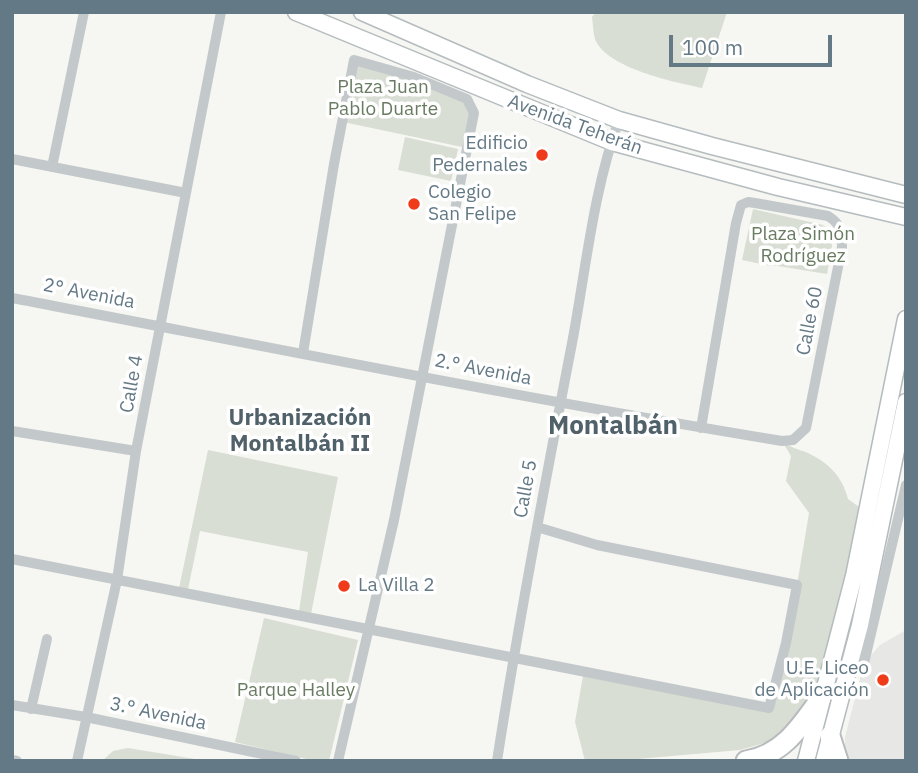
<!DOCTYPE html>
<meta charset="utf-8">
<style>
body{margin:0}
#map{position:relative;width:918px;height:773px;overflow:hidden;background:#f6f6f2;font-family:"IBM Plex Sans",sans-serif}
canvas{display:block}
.frame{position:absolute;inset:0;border:14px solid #637985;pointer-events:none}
.scale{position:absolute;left:669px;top:35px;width:163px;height:32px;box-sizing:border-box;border:4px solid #637985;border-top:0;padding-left:9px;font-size:21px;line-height:24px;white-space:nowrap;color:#637985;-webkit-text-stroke:5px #fff;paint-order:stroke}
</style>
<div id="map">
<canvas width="918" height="773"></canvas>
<div class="frame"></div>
<div class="scale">100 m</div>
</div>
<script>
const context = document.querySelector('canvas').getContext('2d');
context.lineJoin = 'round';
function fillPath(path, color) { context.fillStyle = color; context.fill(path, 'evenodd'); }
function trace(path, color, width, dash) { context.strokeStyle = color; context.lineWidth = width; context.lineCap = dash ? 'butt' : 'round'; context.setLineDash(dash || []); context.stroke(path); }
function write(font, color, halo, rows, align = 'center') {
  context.font = font + ' "IBM Plex Sans",sans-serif'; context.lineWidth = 7; context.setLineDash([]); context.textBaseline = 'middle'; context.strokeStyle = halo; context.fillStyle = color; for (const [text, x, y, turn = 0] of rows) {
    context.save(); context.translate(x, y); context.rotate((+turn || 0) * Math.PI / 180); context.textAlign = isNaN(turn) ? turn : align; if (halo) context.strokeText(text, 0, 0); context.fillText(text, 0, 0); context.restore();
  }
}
fillPath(new Path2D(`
 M906 630V761H848L845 752V737L864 663 880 645Z`), '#e7e7e5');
fillPath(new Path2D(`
 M596 12H727L702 88C674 82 606 68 595 39 593 32 593 24 592 17Z
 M354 60 467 99 474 113 467 148 343 122Z
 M405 137 458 149 451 181 398 170Z
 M753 209 823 225 830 230 832 246 827 274 772 265 774 254 771 266 742 260Z
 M782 441C791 448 798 449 808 453 829 463 842 476 848 499L862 509 821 698 789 727 768 742 740 750 615 761H585L575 722 584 670 769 708 797 585 809 513 786 481 791 456Z
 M208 450 338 477 311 614 299 611 308 552 200 531 187 594 178 593Z
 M264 618 358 640 329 761H315L235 742Z
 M128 748 207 761H102L113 751Z`), '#d8ded3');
const secondary = new Path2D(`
 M296 12 612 142 778 187 906 217
 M362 12 527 84 619 120 712 146 906 195
 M806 761 854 576 906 319
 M824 761 860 625 906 402`);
const motorway = new Path2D(`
 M830 736 838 761
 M746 761C783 755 801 726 821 698`);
trace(secondary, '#b5bcbf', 19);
trace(motorway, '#b7bbbe', 23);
trace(new Path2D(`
 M12 159 186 193
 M52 167 84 12
 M12 298C269 347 525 399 782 441L793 440 806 428 842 247C842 232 841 224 828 216L755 203 748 202 741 205 736 223 701 428
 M303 353 334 164 354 60 414 77 467 99 474 113 394 520 338 761
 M12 431 136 451
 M12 559C264 611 517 656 769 708L786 643 797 585 597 545 537 527
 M864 663 906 485
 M12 705 86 717 296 761
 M31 709 47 639
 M12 760 17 761
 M77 761 117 580 136 451 221 12
 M497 761C519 619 546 478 573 338 586 267 594 188 619 120`), '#c3c8ca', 10);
trace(secondary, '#fff', 16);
trace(motorway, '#fff', 19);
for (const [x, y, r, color] of [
 [542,155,7,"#ef3b19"],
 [414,204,7,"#ef3b19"],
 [344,586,7,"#ef3b19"],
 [883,680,7,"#ef3b19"]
]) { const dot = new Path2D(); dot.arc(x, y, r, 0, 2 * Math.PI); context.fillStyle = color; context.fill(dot); trace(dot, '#fff', 2.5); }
write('19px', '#697c62', '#fff', [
 ["Plaza Juan",383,88],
 ["Pablo Duarte",383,110],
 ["Plaza Simón",803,235],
 ["Rodríguez",803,257],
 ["Parque Halley",296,691]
]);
write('19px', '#637985', '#fff', [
 ["Avenida Teherán",575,125,20],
 ["2° Avenida",89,294,11],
 ["Calle 60",810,321,-79],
 ["2.° Avenida",483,370,11],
 ["Calle 4",132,384,-80],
 ["Calle 5",526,489,-80],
 ["3.° Avenida",158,714,12]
]);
write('19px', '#637985', '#fff', [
 ["Edificio",528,144],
 ["Pedernales",528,166],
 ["Colegio",428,193,"left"],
 ["San Felipe",428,215,"left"],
 ["La Villa 2",358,586,"left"],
 ["U.E. Liceo",869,669],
 ["de Aplicación",869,691]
], 'right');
write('bold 23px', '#51616a', '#fff', [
 ["Urbanización",300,418],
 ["Montalbán II",300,444]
]);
write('bold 26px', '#51616a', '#fff', [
 ["Montalbán",613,426]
]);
</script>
